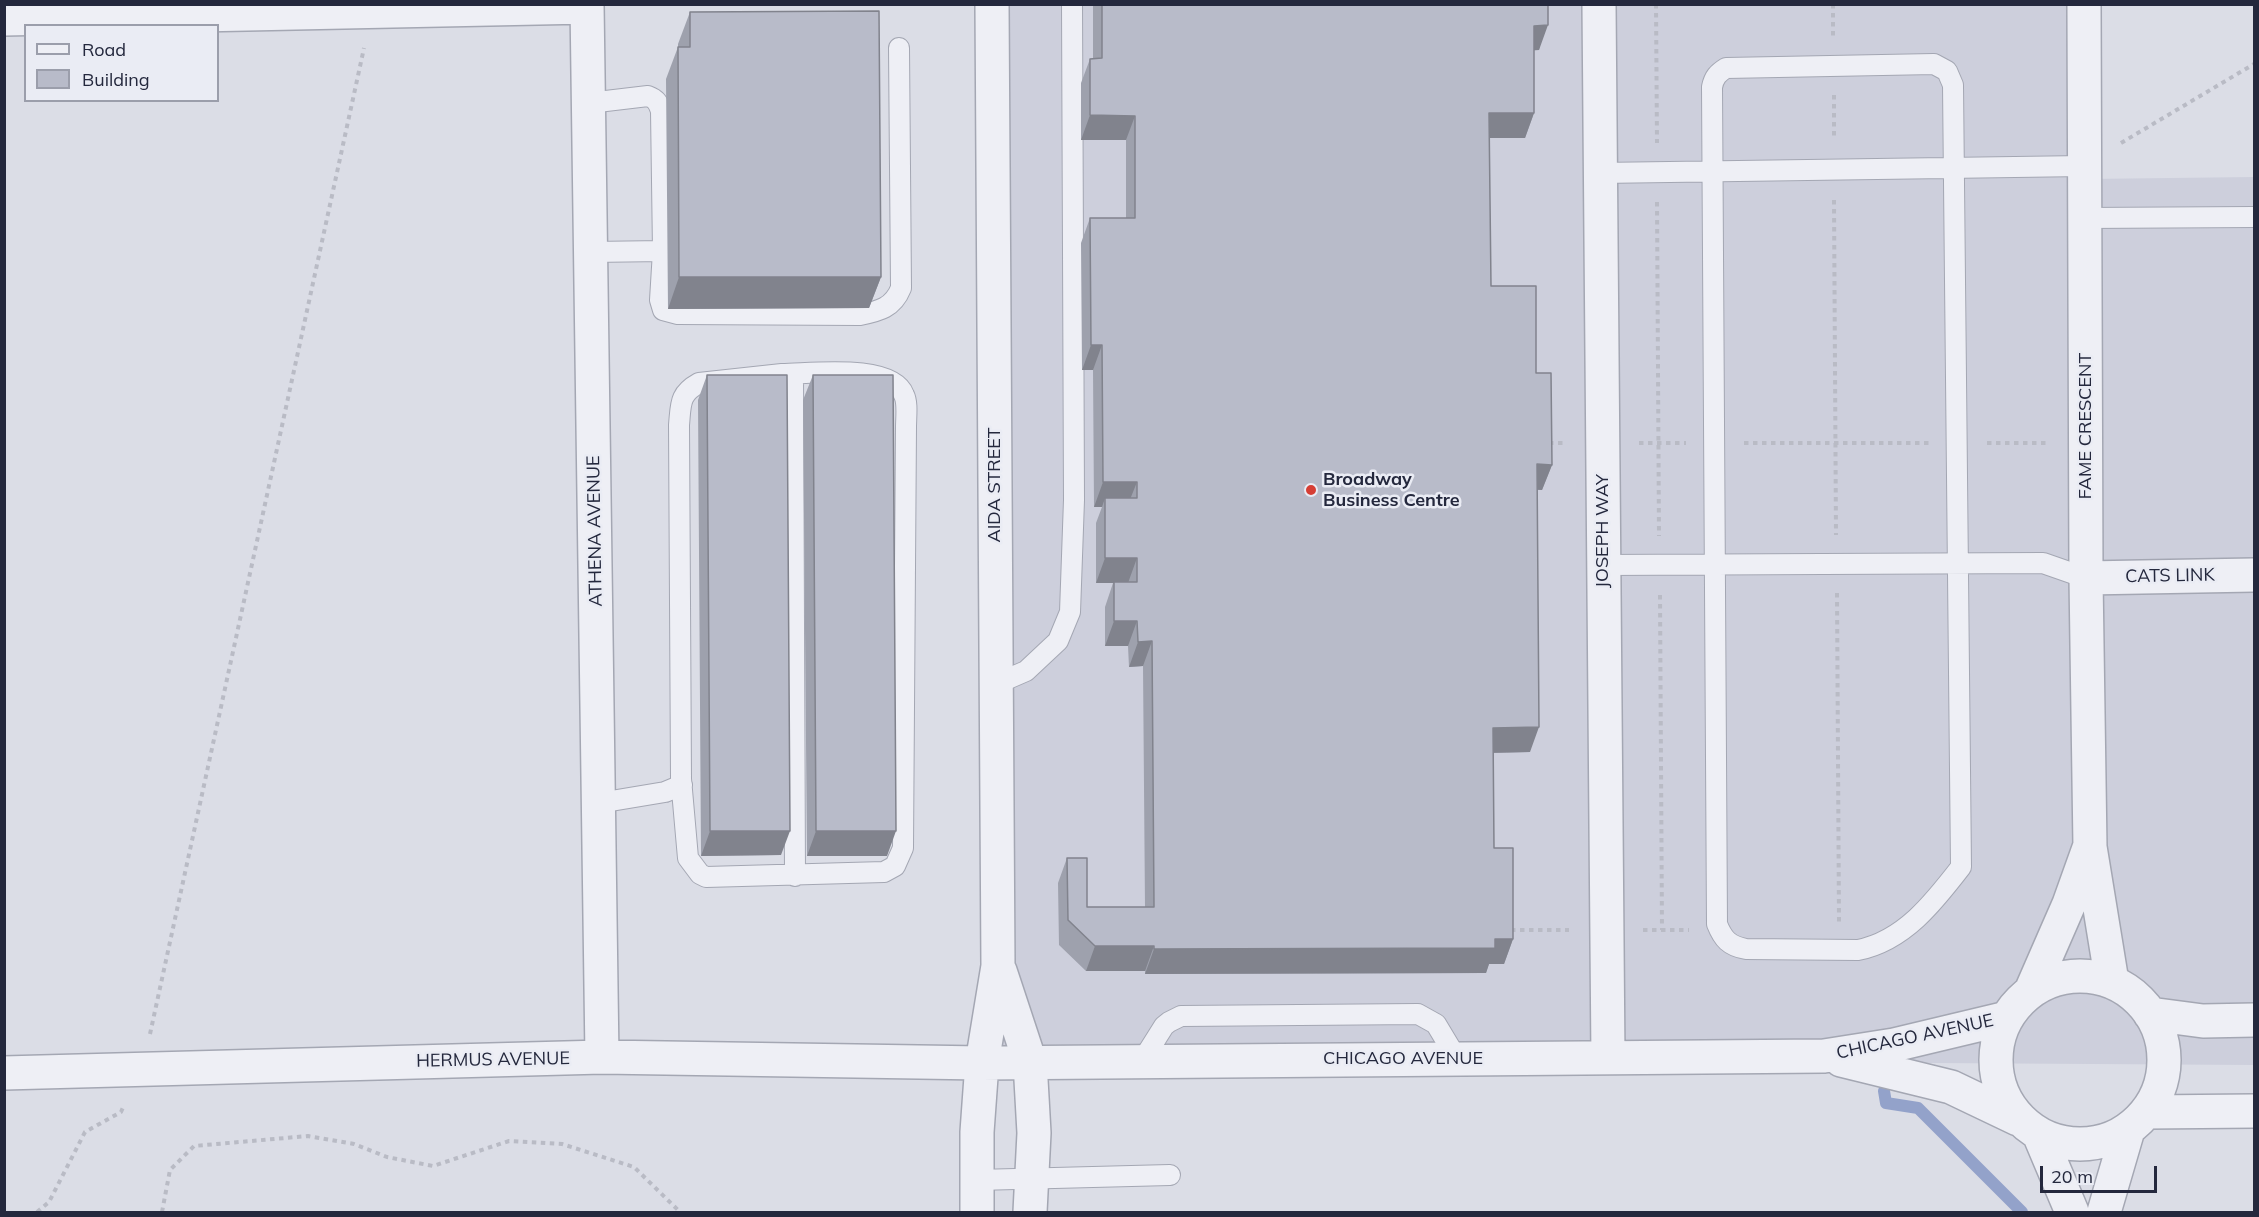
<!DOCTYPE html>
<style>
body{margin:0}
#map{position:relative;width:2259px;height:1217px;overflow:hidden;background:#dbdde6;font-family:Mulish,sans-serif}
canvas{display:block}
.frame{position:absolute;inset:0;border:6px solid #24283d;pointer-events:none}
.legend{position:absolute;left:24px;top:24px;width:195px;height:78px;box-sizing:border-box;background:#eaecf4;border:2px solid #9b9eab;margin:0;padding:8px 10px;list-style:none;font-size:18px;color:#24283d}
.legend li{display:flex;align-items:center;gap:12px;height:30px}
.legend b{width:30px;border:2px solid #9b9eab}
.scale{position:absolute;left:2040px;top:1166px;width:117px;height:27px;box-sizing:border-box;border:3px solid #24283d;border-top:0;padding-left:8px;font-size:18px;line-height:21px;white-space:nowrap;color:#24283d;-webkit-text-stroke:4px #eaecf4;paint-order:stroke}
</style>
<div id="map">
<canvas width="2259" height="1217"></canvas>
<div class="frame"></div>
<ul class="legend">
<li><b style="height:8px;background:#eeeff5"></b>Road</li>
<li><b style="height:16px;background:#b8bbc9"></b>Building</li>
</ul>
<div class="scale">20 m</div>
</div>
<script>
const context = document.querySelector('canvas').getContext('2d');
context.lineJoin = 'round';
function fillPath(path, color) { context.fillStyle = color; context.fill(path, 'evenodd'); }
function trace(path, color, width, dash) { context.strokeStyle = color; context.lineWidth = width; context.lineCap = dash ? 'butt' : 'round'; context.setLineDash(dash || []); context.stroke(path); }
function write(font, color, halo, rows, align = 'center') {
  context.font = font + ' Mulish,sans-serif'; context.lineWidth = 5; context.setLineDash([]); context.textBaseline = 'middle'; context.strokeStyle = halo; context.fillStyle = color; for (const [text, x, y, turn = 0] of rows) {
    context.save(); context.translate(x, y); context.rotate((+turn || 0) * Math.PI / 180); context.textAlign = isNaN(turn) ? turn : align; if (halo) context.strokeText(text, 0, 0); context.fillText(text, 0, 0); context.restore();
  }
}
fillPath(new Path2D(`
 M994 5H2086L2087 179 2254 177V1065L1608 1061 1002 1067Z`), '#cdcfdc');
trace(new Path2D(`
 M1884 1091 1886 1103 1918 1108 2022 1212`), '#93a2ca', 12);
const service = new Path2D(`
 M1934 64 1947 71 1953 85 1961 867C1934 902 1904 941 1858 950L1746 949C1729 946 1723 939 1717 924L1712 87C1714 77 1718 73 1726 68Z
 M589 103 648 96C656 99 658 102 661 111L663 251 660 300 663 310 678 314 860 315C879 311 893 308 901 288L899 48
 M1600 173 2084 166
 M2085 218 2254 217
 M591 252 663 251
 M782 374C810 374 892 363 904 395 908 403 906 417 906 427L903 848 895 866 884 872 706 877 700 874 688 858 681 779 679 425C681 404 679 394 699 383Z
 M793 374 795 876
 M1603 565 2043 563 2086 578
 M996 684 1026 671 1058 641 1070 612 1074 500 1072 4
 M599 803 665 792 682 785
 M1142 1061 1164 1026 1169 1022 1181 1016 1418 1014 1436 1024 1457 1059
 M977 1180 1170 1175`);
const minor = new Path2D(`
 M587 4 602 1057
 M1599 4 1608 1058
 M2084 4 2086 578 2090 847 2112 982
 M4 19 587 7
 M2086 578 2254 575
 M1000 971 1030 1062 1034 1133 1030 1212
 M1996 1060a84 84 0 1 1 168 0a84 84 0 1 1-168 0Z
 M2031 991 2069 904 2089 848
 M2150 1014 2203 1021 2254 1020
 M1841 1060 1951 1087 2018 1119
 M4 1073 602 1057 982 1063 1824 1056 1894 1045 2007 1018
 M2147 1112 2254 1111
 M2039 1134 2072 1212
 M977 1212V1132L982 1063 998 966 992 4
 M2104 1212 2128 1130`);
trace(service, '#a4a7b3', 22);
trace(minor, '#a4a7b3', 36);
trace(new Path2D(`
 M1656 4 1657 143
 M1833 4V37
 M1834 95V139
 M2121 143 2254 64
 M1834 200 1836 535
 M1657 202 1659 536
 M1549 443H1566
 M1639 443H1686
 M1744 443H1929
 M1987 443H2049
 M1837 593 1839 922
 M1660 595 1662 930
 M1511 930H1569
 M1643 930H1689
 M150 1034 364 48
 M37 1212 49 1202 85 1132 121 1112 124 1105
 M162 1212 170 1170 194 1146 308 1136 354 1144 387 1157 433 1166 509 1141 562 1144 634 1167 680 1212`), '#b9bbc5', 4, [4.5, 4.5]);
trace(service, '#eeeff5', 20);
trace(minor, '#eeeff5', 33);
fillPath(new Path2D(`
 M1093 4H1548L1539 50H1534V113L1525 138H1489L1491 286 1536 373 1552 465 1542 490H1537L1530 752 1493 753 1494 848 1513 939 1504 964H1489L1486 973 1145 974V971H1086L1059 945 1058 883 1067 858 1087 907H1145L1143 666 1129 667 1128 646H1105V607L1113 583H1096V523L1102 507H1094L1093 370H1082L1081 243 1090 218H1126V140H1081V83L1090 59 1093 58Z
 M690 12 881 277 869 308 668 309 666 79 678 47V44Z
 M707 375 781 855 701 856 698 400Z
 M813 375 887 856H807L803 400Z`), '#9ea1ad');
fillPath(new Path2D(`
 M1548 25 1539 50 1525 51 1534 26Z
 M1489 113H1534L1525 138H1480Z
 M1090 115 1135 116 1126 140H1081Z
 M679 277H881L869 308 668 309Z
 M1091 345H1102L1093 370H1082Z
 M1537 464 1552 465 1542 490 1528 489Z
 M1103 482H1137L1127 507 1105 498 1102 507H1094Z
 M1105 558H1137L1128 583H1096Z
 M1114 621H1137L1128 646H1105Z
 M1152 641 1143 666 1129 667 1138 642Z
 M1539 727 1530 752 1484 753 1493 728Z
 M710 831H790L781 855 701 856Z
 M816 831H896L887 856H807Z
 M1495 939H1513L1504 964H1489L1486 973 1145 974 1154 949Z
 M1095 946H1154L1145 971H1086Z`), '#81838d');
const building = new Path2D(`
 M1102 4H1548V25L1534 26V113H1489L1491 286H1536V373H1551L1552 465 1537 464 1539 727 1493 728 1494 848H1513V939H1495V948L1154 949V946H1095L1068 920 1067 858H1087V907H1154L1152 641 1138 642 1137 621H1114V582H1137V558H1105V498H1137V482H1103L1102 345H1091L1090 218H1135V116L1090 115V59L1102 58Z
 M879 11 881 277H679L678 47H690V12Z
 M707 375H787L790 831H710Z
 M813 375H893L896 831H816Z`);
fillPath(building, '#b8bbc9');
trace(building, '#81838d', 1.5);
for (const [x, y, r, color] of [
 [1311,490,6,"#d63e35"]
]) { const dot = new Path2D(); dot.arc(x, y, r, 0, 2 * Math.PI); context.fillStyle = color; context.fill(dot); trace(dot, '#eaecf4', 2); }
write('18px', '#24283d', '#eaecf4', [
 ["FAME CRESCENT",2086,426,-90],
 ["AIDA STREET",995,485,-90],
 ["ATHENA AVENUE",595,531,-91],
 ["JOSEPH WAY",1603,531,-90],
 ["CATS LINK",2170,576,-1],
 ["CHICAGO AVENUE",1915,1037,-12],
 ["CHICAGO AVENUE",1403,1059],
 ["HERMUS AVENUE",493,1060,-1]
]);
write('bold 18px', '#24283d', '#eaecf4', [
 ["Broadway",1323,480],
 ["Business Centre",1323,501]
], 'left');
</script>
